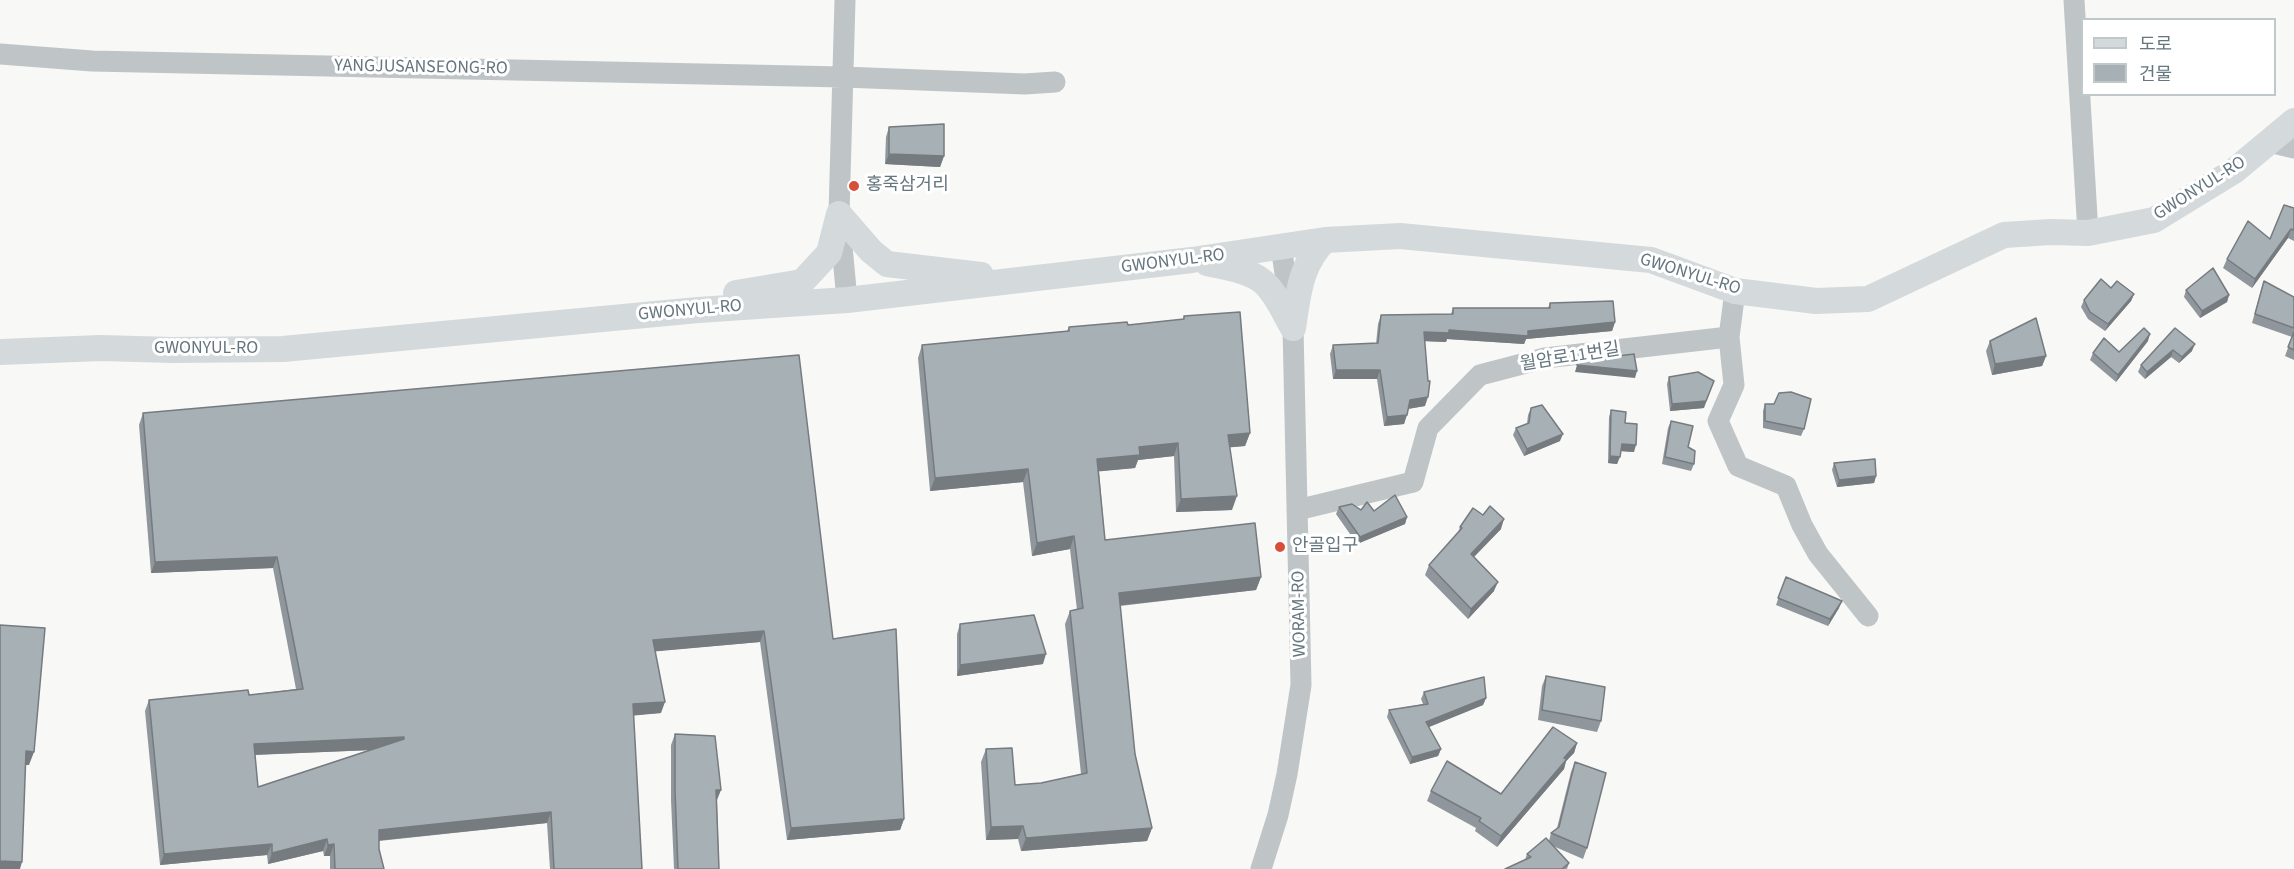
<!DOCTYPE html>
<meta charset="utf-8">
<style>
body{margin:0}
#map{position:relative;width:2294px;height:869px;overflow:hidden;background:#f8f8f6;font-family:"Source Sans 3","Noto Sans KR",sans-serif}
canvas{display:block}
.legend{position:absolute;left:2081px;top:18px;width:195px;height:78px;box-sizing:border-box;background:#fff;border:2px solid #c1c8cc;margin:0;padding:8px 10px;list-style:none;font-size:18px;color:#65767f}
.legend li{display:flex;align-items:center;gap:12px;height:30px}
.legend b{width:30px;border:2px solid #c1c8cc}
</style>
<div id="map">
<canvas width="2294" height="869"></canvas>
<ul class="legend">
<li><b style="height:8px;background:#d4d9db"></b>도로</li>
<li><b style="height:16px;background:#a7b0b5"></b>건물</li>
</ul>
</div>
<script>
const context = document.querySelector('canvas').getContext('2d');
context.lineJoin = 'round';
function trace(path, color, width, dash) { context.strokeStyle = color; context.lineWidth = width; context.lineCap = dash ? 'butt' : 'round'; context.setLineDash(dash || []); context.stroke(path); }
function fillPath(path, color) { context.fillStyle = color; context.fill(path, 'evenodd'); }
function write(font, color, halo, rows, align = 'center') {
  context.font = font + ' "Source Sans 3","Noto Sans KR",sans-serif'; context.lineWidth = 6; context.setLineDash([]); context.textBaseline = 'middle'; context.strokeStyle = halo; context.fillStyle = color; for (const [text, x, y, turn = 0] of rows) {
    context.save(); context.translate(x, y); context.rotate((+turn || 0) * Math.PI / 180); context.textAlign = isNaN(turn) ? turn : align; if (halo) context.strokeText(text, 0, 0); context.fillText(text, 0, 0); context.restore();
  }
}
trace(new Path2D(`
 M845 0 839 214 847 300
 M2074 0 2088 233
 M0 54 92 61 843 77 1025 84 1055 82
 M2269 142 2294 148
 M1735 291 1729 337 1734 385 1718 421 1738 466 1786 486 1802 525 1818 554 1868 616
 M1297 510 1413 482 1428 428 1480 375 1545 358 1729 337
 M1261 869 1278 815 1287 774 1301 685 1293 328 1281 246`), '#bfc4c7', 21);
trace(new Path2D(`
 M839 214 871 251 887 264 981 275
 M1207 263C1224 267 1248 270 1262 281 1276 292 1284 313 1293 328
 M736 293 802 282 829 253 839 214
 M1293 328C1298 296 1300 264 1325 240
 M0 352 101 348 172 350 283 349 698 310 847 300 1192 260 1325 240 1400 236 1651 260 1735 291 1816 301 1868 299 2004 235 2051 232 2088 233 2154 220 2234 171 2294 121`), '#d4d9db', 26);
fillPath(new Path2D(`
 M889 127 944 156 940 167 885 164 886 137Z
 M2294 208V241L2288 238 2252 288 2223 268 2227 259 2270 239Z
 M2264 281 2294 297V360L2285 356 2292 337 2252 323 2261 290Z
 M2111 288 2134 294 2131 301 2105 331 2088 319 2081 307 2084 300Z
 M2186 290 2229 295 2227 302 2200 318 2184 297Z
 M1550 303 1615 322 1612 331 1526 339 1524 344 1447 339 1446 342 1425 341V406L1408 409 1404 424 1384 426 1377 379H1333L1330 354 1333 345 1376 344 1378 324 1381 315 1451 314 1453 308H1548Z
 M1184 316 1250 433 1245 446 1230 447 1232 510 1176 512 1174 456 1138 460 1135 468 1099 471 1105 540 1261 577 1256 590 1120 606 1135 754 1152 828 1147 841 1021 851 1018 839 986 840 981 762 986 749 1015 785 1041 783 1081 774 1065 624 1070 611 1077 610 1070 549 1032 556 1023 482 930 491 918 358 922 345 1067 331 1069 327 1128 325 1183 319Z
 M2175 328 2192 351 2179 363 2171 357 2145 379 2138 372 2141 365Z
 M1990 341 2046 356 2042 366 1992 375 1986 351Z
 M2148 341 2116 382 2090 360 2093 353 2119 352Z
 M1669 377 1704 408 1670 411 1667 384Z
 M1765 404 1804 429 1801 436 1763 428V411Z
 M1531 408 1560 441 1524 456 1513 435 1516 428 1527 424 1528 415Z
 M1611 410 1625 423 1634 452 1621 451 1617 464 1608 463 1609 417Z
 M143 413 833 639 904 819 900 830 787 840 760 642 655 651 661 713 633 715 642 869H550L547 823 379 841V849L384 869H330V856H324L323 851 268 864 267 855 160 865 145 711 149 700 249 695 296 689 273 568 151 573 139 425ZM369 750 258 787 255 755Z
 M1671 421 1688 447 1694 464 1691 471 1662 464 1668 428Z
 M1834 463 1876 476 1874 483 1837 487 1832 470Z
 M1339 507 1361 510 1374 511 1407 517 1405 524 1357 544 1336 514Z
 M1460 527 1501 529 1474 557 1494 591 1468 619 1425 575 1429 565 1458 533Z
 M1786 577 1839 608 1828 626 1776 605Z
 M960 624 1043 664 957 676V634Z
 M1546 676 1601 721 1597 732 1538 720 1542 686Z
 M1424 692 1486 698 1483 705 1429 727 1441 749 1438 756 1410 764 1387 717 1389 710 1423 704 1421 699Z
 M675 734 717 800 719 869H674L671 800V745Z
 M1577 743 1574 753 1566 761 1564 769 1497 847 1475 831 1476 828 1427 801 1431 791 1501 794Z
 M1575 762 1587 848 1583 859 1553 846 1569 863 1567 869H1505L1525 860 1527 854 1549 841 1551 833 1557 828 1571 772Z`), '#90979c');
fillPath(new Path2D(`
 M889 154 944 156 940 167 885 164Z
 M2291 229 2288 238 2252 288 2255 279Z
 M2134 294 2131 301 2105 331 2108 324Z
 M2229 295 2227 302 2200 318 2202 311Z
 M1615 322 1612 331 1526 339 1524 344 1447 339 1446 342 1420 341 1424 332 1449 330 1528 331Z
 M2150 334 2148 341 2116 382 2118 375Z
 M2195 344 2192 351 2179 363 2182 357Z
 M2173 350 2171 357 2145 379 2147 372Z
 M2046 356 2042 366 1992 375 1995 364Z
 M1577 365 1637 371 1635 378 1575 372Z
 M1336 370H1380L1377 379H1333Z
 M1714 381 1704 408 1670 411 1672 404Z
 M1428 397 1425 406 1407 409 1410 400Z
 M1407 415 1404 424 1384 426 1387 417Z
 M1250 433 1245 446 1223 448 1228 435Z
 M1563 434 1560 441 1524 456 1527 449Z
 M1178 443 1174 456 1138 460 1135 468 1093 472 1097 459 1139 447Z
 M1622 444 1636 445 1634 452 1619 451Z
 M1610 456 1620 457 1617 464 1608 463Z
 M1028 469 1023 482 930 491 935 478Z
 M1876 476 1874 483 1837 487 1839 480Z
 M1237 496 1232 510 1176 512 1181 499Z
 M1407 517 1405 524 1357 544 1360 537Z
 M1504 519 1501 529 1468 563 1471 554Z
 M1074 536 1070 549 1032 556 1037 543Z
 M277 557 273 568 151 573 155 562Z
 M1261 577 1256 590 1114 606 1119 593Z
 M1498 582 1494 591 1468 619 1471 609Z
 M1842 601 1839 608 1828 626 1830 619Z
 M764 631 760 642 649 652 653 640Z
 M1046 654 1043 664 957 676 960 665Z
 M1486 698 1483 705 1424 729 1426 722Z
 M665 702 661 713 629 716 633 704Z
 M404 737 399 749 249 755 254 744Z
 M1577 743 1574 753 1566 761 1564 769 1497 847 1501 836Z
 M1441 749 1438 756 1410 764 1412 757Z
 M26 751 34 752 29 765H22Z
 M716 790H721L717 800H712Z
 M551 812 547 823 374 841 379 830Z
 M904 819 900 830 787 840 791 828Z
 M1023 826 1018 839 986 840 991 827Z
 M1152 828 1147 841 1021 851 1026 838Z
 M327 839 323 851 268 864 272 853Z
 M272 844 267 855 160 865 164 854Z
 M334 844 330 856H324L328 845Z
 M0 861 22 862 20 869H0Z`), '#757b7f');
const building = new Path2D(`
 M944 124V156L889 154V127Z
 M2284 205 2294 208V230L2291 229 2255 279 2227 259 2248 221 2270 239Z
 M2213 268 2229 295 2202 311 2186 290Z
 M2101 279 2111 288 2117 281 2134 294 2108 324 2090 312 2084 300Z
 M2264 281 2294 297V328L2255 314Z
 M1613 301 1615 322 1528 331V336L1449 330V333L1424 332 1428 381H1430L1428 397 1410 400 1407 415 1387 417 1380 370H1336L1333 345 1378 343 1381 315 1453 314V308H1550V303Z
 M1240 312 1250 433 1228 435 1237 496 1181 499 1178 443 1139 447 1140 455 1097 459 1105 540 1255 523 1261 577 1119 593 1135 754 1152 828 1026 838 1023 826 991 827 986 749 1012 748 1015 785 1041 783 1087 773 1070 611 1083 608 1074 536 1037 543 1028 469 935 478 922 345 1069 331V327L1127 322 1128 325 1184 319V316Z
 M2036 318 2046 356 1995 364 1990 341Z
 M2144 328 2150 334 2118 375 2093 353 2104 338 2119 352Z
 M2175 328 2195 344 2182 357 2173 350 2147 372 2141 365Z
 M2294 332V350L2288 347Z
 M1634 354 1637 371 1577 365V361Z
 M799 355 833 639 896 629 904 819 791 828 764 631 653 640 665 702 633 704 642 869H554L551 812 379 830V849L384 869H335L334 844 328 845 327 839 272 853V844L164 854 149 700 248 690 249 695 303 689 277 557 155 562 143 413ZM404 737V739L258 787 254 744Z
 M1698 372 1714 381 1706 401 1672 404 1669 377Z
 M1791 392 1811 399 1804 429 1765 421V404H1774L1779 393Z
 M1542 405 1563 434 1527 449 1516 428 1529 423 1531 408Z
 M1611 410 1626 412 1625 423 1637 424 1636 445 1622 444 1620 457 1610 456Z
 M1671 421 1693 426 1688 447 1695 451 1694 464 1665 457Z
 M1875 459 1876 476 1839 480 1834 463Z
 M1395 495 1407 517 1360 537 1339 507 1352 504 1361 510 1367 502 1374 511Z
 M1490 506 1504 519 1471 554 1498 582 1471 609 1429 565 1462 528 1460 527 1473 508 1483 515Z
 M1786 577 1842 601 1830 619 1778 598Z
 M1034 615 1046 654 960 665V624Z
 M0 625 45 628 34 752 26 751 22 862 0 861Z
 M1546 676 1605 687 1601 721 1542 710Z
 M1484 677 1486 698 1426 722 1441 749 1412 757 1389 710 1428 704 1424 692Z
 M1553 727 1577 743 1564 758 1567 759 1501 836 1479 821 1481 818 1431 791 1447 761 1501 794Z
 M675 734 715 736 721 790H716L719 869H678L675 790Z
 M1575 762 1606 773 1587 848 1551 833 1559 827Z
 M1546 838 1569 863 1562 869H1505L1531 857 1527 854Z`);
fillPath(building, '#a7b0b5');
trace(building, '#757b7f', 1.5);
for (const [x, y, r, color] of [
 [854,186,6,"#d84e37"],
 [1280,547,6,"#d84e37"]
]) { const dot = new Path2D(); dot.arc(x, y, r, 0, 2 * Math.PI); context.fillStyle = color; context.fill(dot); trace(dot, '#fff', 2); }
write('18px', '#65767f', '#fff', [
 ["YANGJUSANSEONG-RO",421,68,1],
 ["GWONYUL-RO",2200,189,-32],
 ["GWONYUL-RO",1173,262,-7],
 ["GWONYUL-RO",1690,275,17],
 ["GWONYUL-RO",690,311,-5],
 ["GWONYUL-RO",206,349],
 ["월암로11번길",1570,358,-9],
 ["WORAM-RO",1300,614,-91]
]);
write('18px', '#65767f', '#fff', [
 ["홍죽삼거리",866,186],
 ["안골입구",1292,547]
], 'left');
</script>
